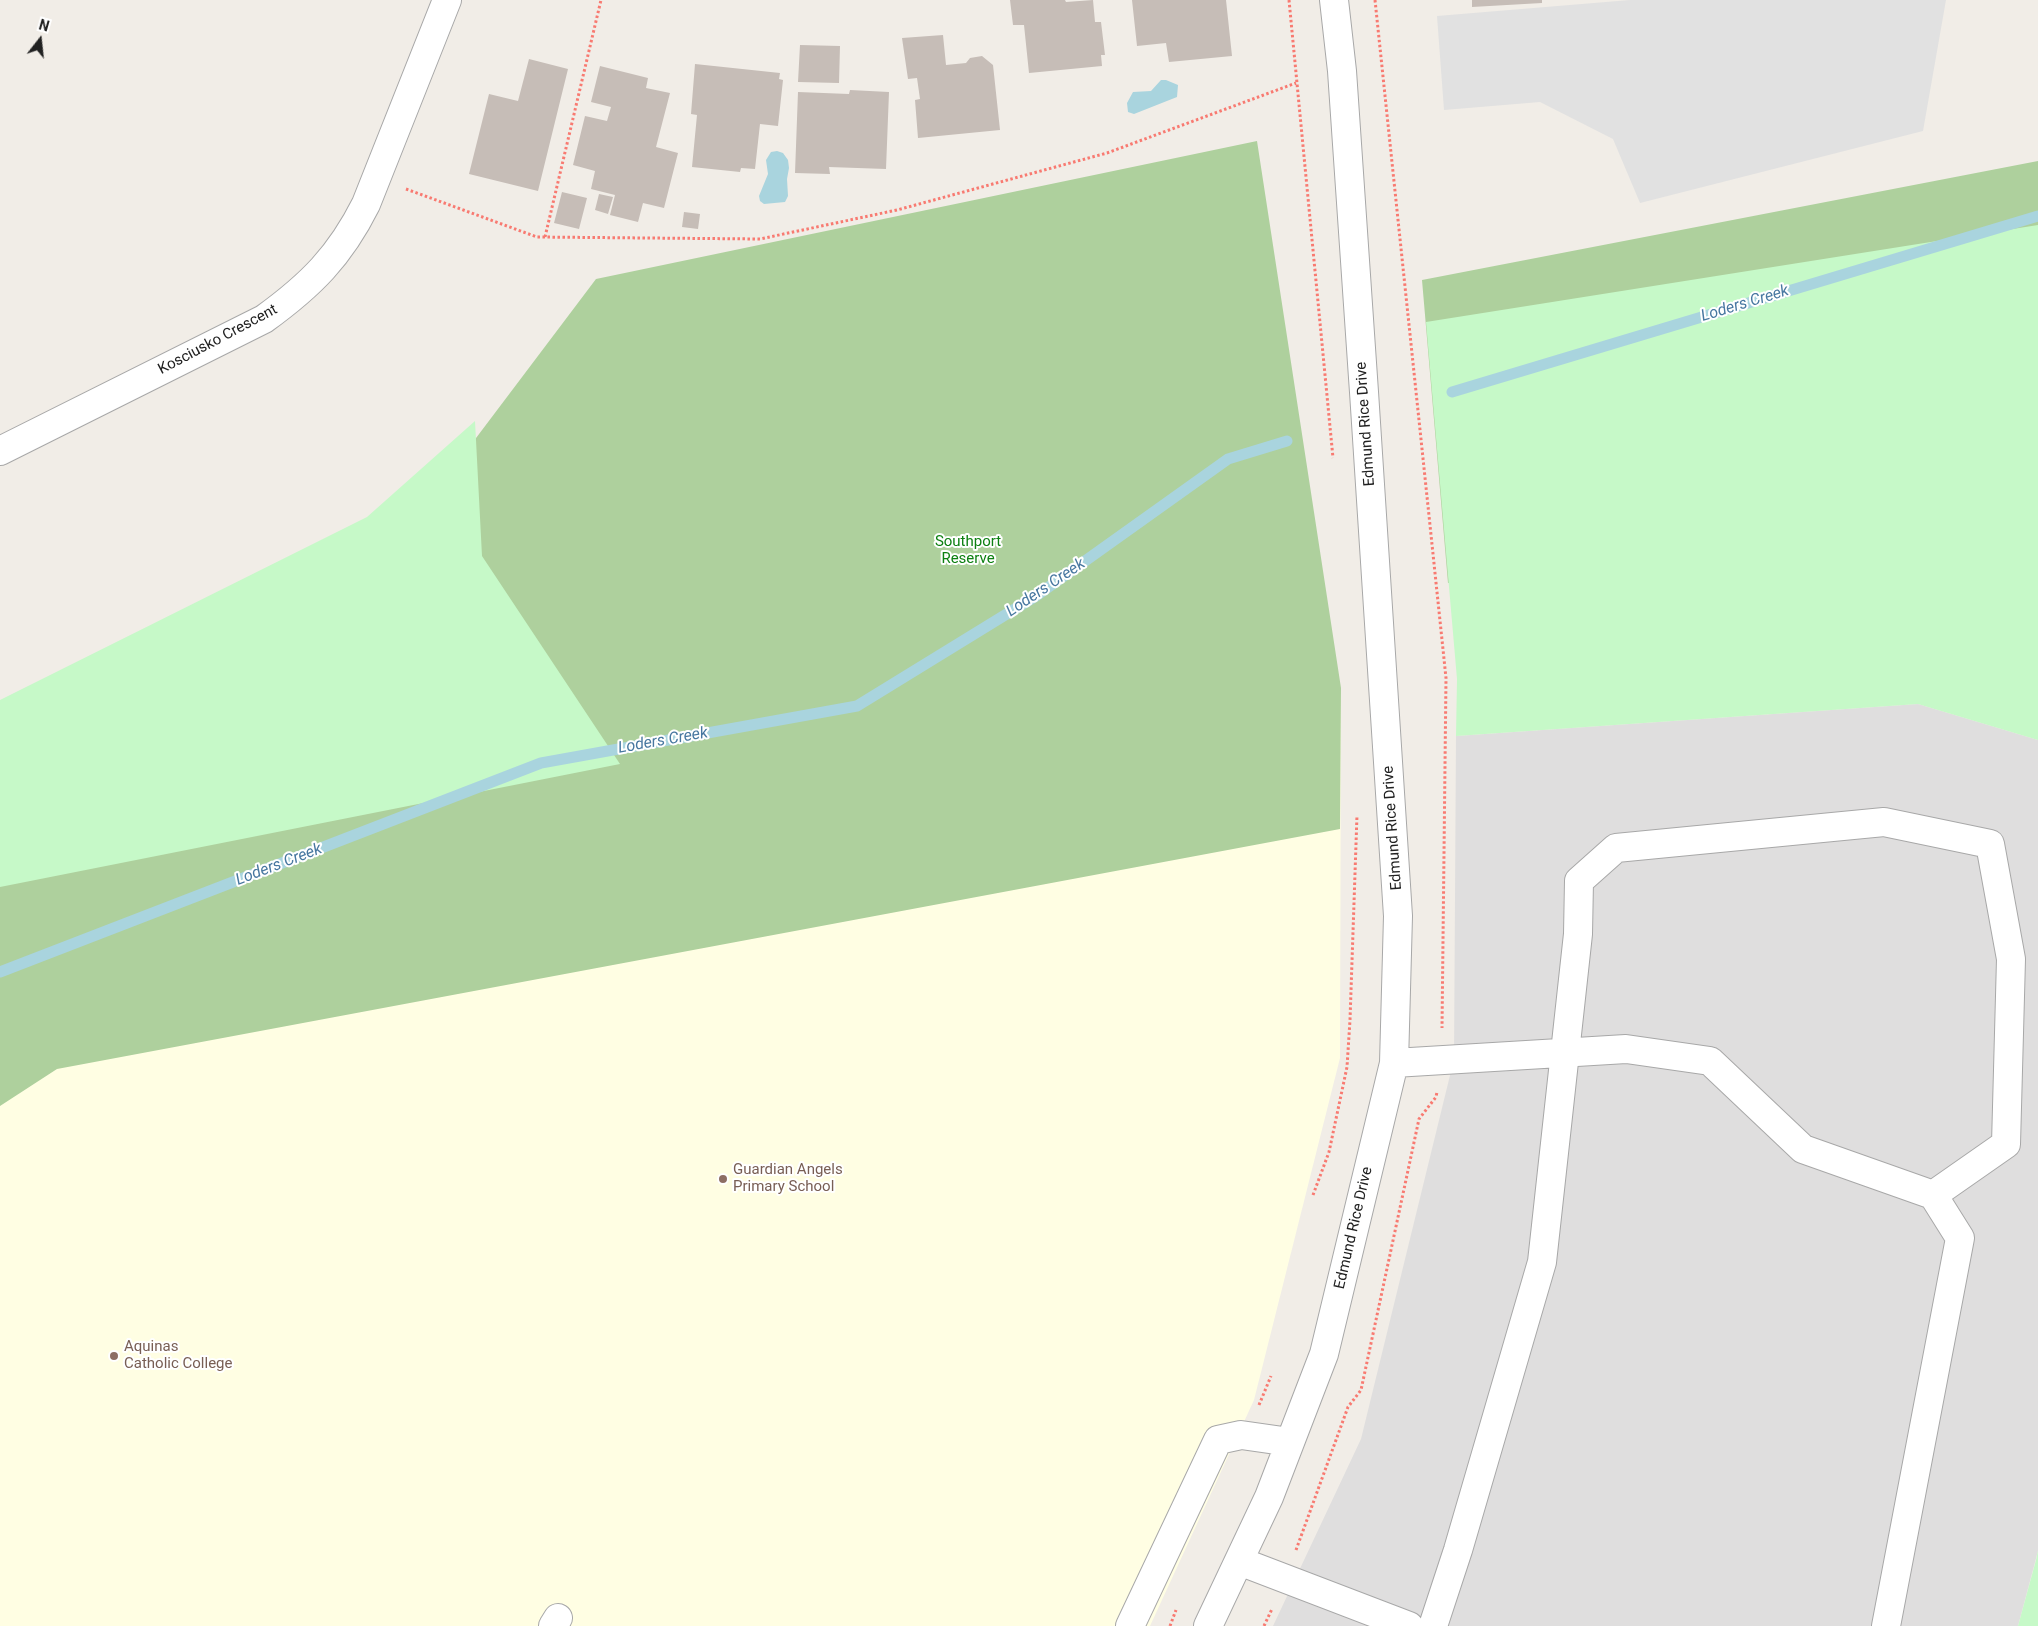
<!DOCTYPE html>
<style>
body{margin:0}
#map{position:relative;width:2038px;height:1626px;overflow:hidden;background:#f1ede7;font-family:Roboto,sans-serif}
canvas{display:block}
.north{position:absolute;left:15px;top:15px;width:50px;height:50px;-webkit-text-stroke:4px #fff;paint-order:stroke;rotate:16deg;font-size:14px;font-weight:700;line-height:20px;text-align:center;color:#212121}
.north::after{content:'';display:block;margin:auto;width:18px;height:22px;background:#212121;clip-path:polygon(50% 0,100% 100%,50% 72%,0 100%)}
</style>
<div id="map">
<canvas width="2038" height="1626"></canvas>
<div class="north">N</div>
</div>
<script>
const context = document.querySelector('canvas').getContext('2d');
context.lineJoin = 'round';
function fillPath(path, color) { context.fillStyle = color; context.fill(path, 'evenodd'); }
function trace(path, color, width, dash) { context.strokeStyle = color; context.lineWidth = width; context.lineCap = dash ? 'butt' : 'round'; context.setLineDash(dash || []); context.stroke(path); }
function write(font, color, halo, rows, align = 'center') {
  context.font = font + ' Roboto,sans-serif'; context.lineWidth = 4; context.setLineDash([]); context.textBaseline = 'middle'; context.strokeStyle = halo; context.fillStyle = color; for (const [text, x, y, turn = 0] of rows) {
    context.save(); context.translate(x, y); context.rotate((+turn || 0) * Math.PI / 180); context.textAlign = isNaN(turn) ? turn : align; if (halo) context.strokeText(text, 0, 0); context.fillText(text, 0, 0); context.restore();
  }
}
fillPath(new Path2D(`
 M1918 704 2038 740V1551L2018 1626H1273L1361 1439 1454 1059 1456 736Z`), '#dfdede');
fillPath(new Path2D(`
 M1341 688 1340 1058 1254 1400 1150 1626H0V936Z`), '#fffee3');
fillPath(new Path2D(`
 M1257 141 1341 688 1340 829 57 1069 0 1106V882L430 499 596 279Z
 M2038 161V555L1448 583 1422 280Z`), '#aed09d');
fillPath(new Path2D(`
 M2038 225V740L1918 704 1456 736 1457 679 1426 322Z
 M475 421 482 556 620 764 0 887V700L367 517Z
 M2038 1551V1626H2018L2036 1560Z`), '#c6f9c8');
fillPath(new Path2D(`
 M1630 0H1946L1923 131 1640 203 1613 139 1540 102 1444 110 1437 16Z`), '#e1e1e1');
fillPath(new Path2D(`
 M1161 80H1166L1178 85 1177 97 1134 114 1128 112 1127 103 1133 92 1151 91Z
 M777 151 783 153 788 160 789 168 787 179 788 196 785 202 764 204 760 201 759 196 768 174 766 160 771 152Z`), '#a9d4de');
trace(new Path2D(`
 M1452 392 2038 216
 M0 972 541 763 857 706 1036 596 1228 459 1287 441`), '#a9d4de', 11);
fillPath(new Path2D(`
 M1010 0H1065L1066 2 1093 0 1095 22H1101L1105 55H1101L1102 66 1029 73 1024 25H1013Z
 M1132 0H1226L1232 56 1169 62 1166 43 1137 46Z
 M1472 0H1542V3L1472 7Z
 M943 35 946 65 966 63 970 58 982 56 993 65 1000 130 918 138 915 100 920 99 917 78 908 79 902 38Z
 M800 45 840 46 839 83 798 82Z
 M529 59 568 69 538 191 469 174 489 94 518 101Z
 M695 64 780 73 779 79 783 80 778 126 760 124 755 169 741 168 740 172 692 167 697 115 691 114Z
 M600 66 648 78 646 88 670 93 656 147 678 153 664 208 643 203 638 222 610 215 615 195 591 189 595 171 573 165 585 116 607 121 611 107 591 102Z
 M850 90 889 92 886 169 829 167 830 174 795 173 798 92 849 94Z
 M562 192 587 198 579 229 554 223Z
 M599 194 613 197 608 214 595 210Z
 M684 212 700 214 698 229 682 227Z`), '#c6bdb7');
const minor = new Path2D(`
 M0 451 264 319C311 285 340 256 366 204L447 0
 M1394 1063 1626 1049 1710 1061 1803 1149 1933 1195 1960 1238 1886 1626
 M1239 1561 1409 1626
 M553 1626 558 1618
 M1130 1626 1218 1440 1241 1435 1290 1442
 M1208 1626 1269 1497 1324 1354 1394 1063 1398 916 1364 392 1342 71 1334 0
 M1433 1626 1458 1550 1542 1262 1578 934 1579 881 1616 848 1884 822 1990 844 2011 959 2006 1144 1933 1195`);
trace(minor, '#a8a8a8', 30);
trace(new Path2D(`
 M1289 0 1333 458
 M1375 0 1446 678 1442 1028
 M406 189 537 237 760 239 897 210 1107 153 1296 83
 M545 237 601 0
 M1313 1195 1329 1152 1347 1067 1350 1020 1357 815
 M1259 1405 1271 1376
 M1296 1550 1348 1407 1361 1390 1419 1119 1436 1097 1437 1092
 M1170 1626 1176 1610
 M1264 1626 1272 1609`), '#f87a71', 3, [2.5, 2.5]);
trace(minor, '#fff', 28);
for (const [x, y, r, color] of [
 [723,1179,5,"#8d6e63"],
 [114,1356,5,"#8d6e63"]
]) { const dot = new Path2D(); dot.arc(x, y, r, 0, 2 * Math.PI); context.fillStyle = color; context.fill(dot); trace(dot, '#fff', 2); }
write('15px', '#212121', '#fff', [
 ["Kosciusko Crescent",218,340,-28],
 ["Edmund Rice Drive",1366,424,-94],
 ["Edmund Rice Drive",1393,828,-94],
 ["Edmund Rice Drive",1354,1228,-77]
]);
write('15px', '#0d8012', '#fff', [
 ["Southport",968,542],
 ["Reserve",968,559]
]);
write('15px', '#785e54', '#fff', [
 ["Guardian Angels",733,1170],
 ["Primary School",733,1187],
 ["Aquinas",124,1347],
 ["Catholic College",124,1364]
], 'left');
write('italic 16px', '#4777a0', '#fff', [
 ["Loders Creek",1745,304,-17],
 ["Loders Creek",1046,588,-34],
 ["Loders Creek",663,741,-10],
 ["Loders Creek",279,865,-21]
]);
</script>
